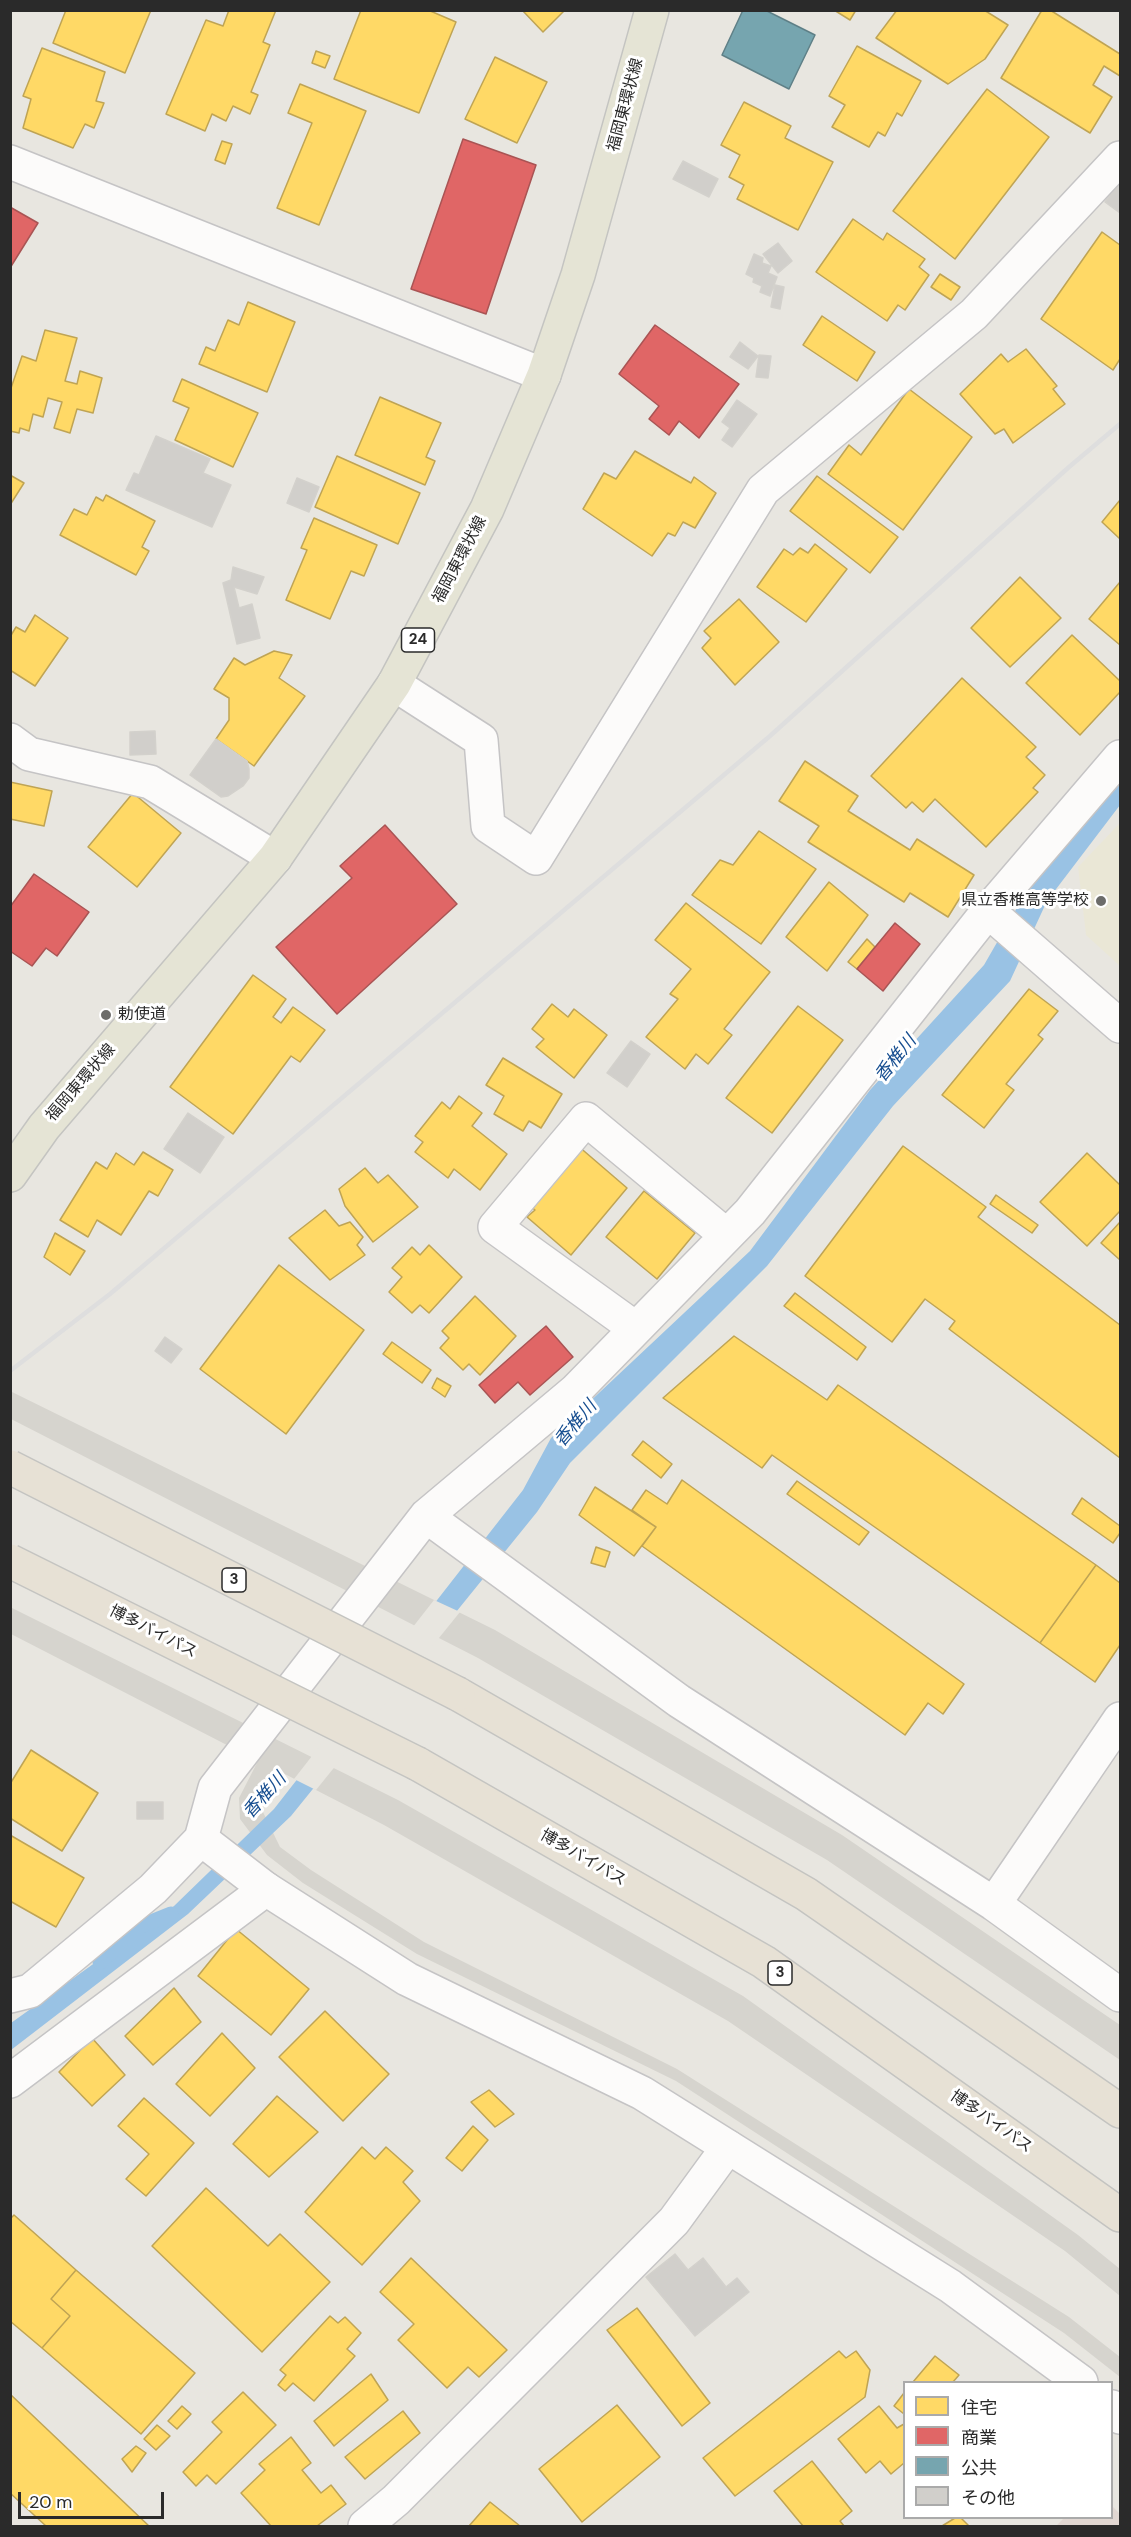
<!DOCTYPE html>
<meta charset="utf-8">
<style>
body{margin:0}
#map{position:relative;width:1131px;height:2537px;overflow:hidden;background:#e8e6e0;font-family:"DM Sans","Noto Sans JP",sans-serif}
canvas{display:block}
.frame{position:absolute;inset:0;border:12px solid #2a2a2a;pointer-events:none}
.legend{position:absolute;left:903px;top:2381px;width:210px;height:138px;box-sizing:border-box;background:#fff;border:2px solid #aaa;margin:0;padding:8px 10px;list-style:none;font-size:18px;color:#2a2a2a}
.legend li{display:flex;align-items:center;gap:12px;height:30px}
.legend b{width:30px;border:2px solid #aaa}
.scale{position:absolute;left:18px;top:2492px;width:146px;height:27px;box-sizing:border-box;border:3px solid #2a2a2a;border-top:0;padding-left:8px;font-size:18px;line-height:21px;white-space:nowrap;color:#2a2a2a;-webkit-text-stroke:4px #fff;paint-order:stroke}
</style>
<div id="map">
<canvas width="1131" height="2537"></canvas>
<div class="frame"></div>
<ul class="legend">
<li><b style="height:16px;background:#ffd966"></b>住宅</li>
<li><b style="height:16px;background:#e06666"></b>商業</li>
<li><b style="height:16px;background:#76a5af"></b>公共</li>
<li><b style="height:16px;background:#d1cfcb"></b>その他</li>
</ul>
<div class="scale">20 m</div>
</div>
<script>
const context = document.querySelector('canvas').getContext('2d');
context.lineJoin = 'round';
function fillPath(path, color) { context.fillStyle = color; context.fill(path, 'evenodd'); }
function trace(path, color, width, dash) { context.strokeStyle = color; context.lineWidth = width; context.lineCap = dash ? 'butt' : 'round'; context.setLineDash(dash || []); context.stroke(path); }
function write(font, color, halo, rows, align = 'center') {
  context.font = font + ' "DM Sans","Noto Sans JP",sans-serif'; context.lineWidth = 6; context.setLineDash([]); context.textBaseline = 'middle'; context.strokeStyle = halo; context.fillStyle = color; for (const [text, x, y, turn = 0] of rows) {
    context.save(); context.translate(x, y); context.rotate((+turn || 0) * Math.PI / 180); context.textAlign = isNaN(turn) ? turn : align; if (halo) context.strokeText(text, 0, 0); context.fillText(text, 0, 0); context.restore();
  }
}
fillPath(new Path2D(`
 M1120 823V966L1086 935 1078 867Z`), '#eae7d6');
fillPath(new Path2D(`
 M1112 2506 1120 2514V2526H1056L1064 2518H1112Z`), '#e1d7d2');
fillPath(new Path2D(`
 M10 1391 495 1630 842 1835 1120 2025V2060L827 1860 478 1658 11 1419Z
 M10 1607 398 1800 743 1996 1078 2235 1120 2269V2296L1065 2251 728 2021 384 1825 279 1771 261 1799 262 1810 280 1847 311 1870 424 1942 677 2069 1069 2317 1120 2357V2377L1064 2333 676 2081 417 1954 303 1883 267 1855 240 1819 239 1798 258 1761 11 1634Z`), '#d6d4ce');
fillPath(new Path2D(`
 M1120 766V805L1047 901 1010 981 893 1106 767 1266 570 1463 537 1512 291 1816 188 1914 11 2050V2023L174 1906 274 1809 523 1490 551 1438 750 1251 870 1090 984 965 1030 885Z`), '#99c2e4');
fillPath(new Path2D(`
 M434 1600 460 1612 316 1790 294 1779Z`), '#e8e6e0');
const homes = new Path2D(`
 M66 10H151L125 73 53 43Z
 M229 10H276L263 42 270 45 251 92 258 95 250 114 233 106 226 121 212 114 205 131 166 114 206 20 223 26Z
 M361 10H428L456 22 419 113 334 79Z
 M522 10H565L543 32Z
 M834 10H856L850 20Z
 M897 10H984L1008 25 985 59 948 84 876 38Z
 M1042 10H1050L1120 54V76L1104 66 1093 85 1112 97 1090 133 1001 78Z
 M857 46 921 81 902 116 897 113 885 136 878 132 869 147 832 127 845 105 829 96Z
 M42 48 105 72 96 101 104 103 94 128 85 124 73 148 23 128 31 99 23 96Z
 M316 51 330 56 325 68 312 63Z
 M495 57 547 82 517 143 465 119Z
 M300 84 366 111 319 225 277 208 312 123 288 113Z
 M987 89 1049 137 955 259 893 211Z
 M744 102 791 126 785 138 833 162 798 230 737 199 744 185 729 177 740 155 721 145Z
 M222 141 232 144 225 164 215 160Z
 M853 219 883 240 887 233 925 259 919 267 929 275 905 310 898 305 887 321 816 272Z
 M1102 232 1120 245V359L1113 370 1041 319Z
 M940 274 960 287 951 300 931 287Z
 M248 302 295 322 267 392 199 364 206 347 215 351 228 320 239 325Z
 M822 316 875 352 857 381 803 345Z
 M45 330 77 338 65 381 77 384 80 371 102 378 93 413 77 409 70 433 54 428 62 402 48 398 43 417 33 414 29 431 20 428 19 433 10 431V391L22 356 36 361Z
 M1026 349 1057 386 1053 389 1065 404 1013 443 1004 429 995 434 960 394 1001 354 1008 362Z
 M182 379 258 413 233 467 175 440 189 408 173 401Z
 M909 389 972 437 903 530 828 474 849 445 861 455Z
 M380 397 441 423 426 457 435 461 425 485 355 455Z
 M635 451 691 483 694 477 716 493 695 528 683 522 675 536 668 533 652 556 583 509 604 473 616 479Z
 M337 456 420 493 398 544 315 507Z
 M10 475 24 483 10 505Z
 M817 476 898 537 870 573 790 511Z
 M106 495 155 521 142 547 149 551 136 575 60 535 74 509 87 515 96 497 103 501Z
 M1120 500V539L1102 522Z
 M314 518 377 545 364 576 351 571 330 619 286 600 307 550 301 548Z
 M815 544 847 569 806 622 757 587 784 549 793 555 800 548 808 553Z
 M1020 577 1061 618 1010 667 971 628Z
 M1120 582V645L1089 619Z
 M739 599 779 642 735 685 702 648 711 638 704 631Z
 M35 615 68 638 35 686 10 670V637L16 627 25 632Z
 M1072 635 1120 681V692L1080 735 1026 683Z
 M274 651 292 655 279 678 305 696 254 766 216 739 229 720V698L214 689 234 658 245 665Z
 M962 678 1036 747 1026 757 1045 775 1033 788 1038 792 986 847 935 799 923 812 912 802 906 808 871 776Z
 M805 761 858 796 848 811 910 850 917 839 974 875 948 917 910 893 904 902 808 842 819 826 779 801Z
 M10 782 52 791 44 826 10 819Z
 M133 793 181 833 137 887 88 847Z
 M759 831 816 869 761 944 692 895 720 860 733 865Z
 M829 882 868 915 827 971 786 937Z
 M686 903 770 972 724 1029 732 1035 708 1064 696 1054 685 1069 646 1037 678 999 670 994 691 969 655 940Z
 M867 939 875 947 857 969 848 962Z
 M253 975 286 999 273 1017 281 1023 293 1007 325 1030 300 1062 291 1056 233 1134 170 1087Z
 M1029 989 1058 1011 1038 1035 1043 1039 1006 1084 1014 1090 984 1128 942 1095Z
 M552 1004 568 1017 574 1009 607 1035 574 1078 536 1047 544 1039 532 1029Z
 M798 1006 843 1040 772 1133 726 1098Z
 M503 1058 562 1094 541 1128 529 1121 523 1131 494 1114 504 1096 486 1085Z
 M459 1096 482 1113 472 1126 507 1154 480 1190 454 1169 448 1178 415 1152 423 1142 415 1136 442 1102 450 1109Z
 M577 1145 627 1188 571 1255 527 1217 535 1210 530 1206Z
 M903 1146 986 1207 978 1217 1120 1325V1458L949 1329 955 1321 925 1299 892 1342 805 1276Z
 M143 1152 173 1170 158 1196 149 1191 121 1235 97 1220 88 1237 60 1220 96 1162 107 1169 116 1153 134 1165Z
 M1087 1153 1120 1185V1211L1087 1246 1040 1202Z
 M365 1168 378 1183 388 1175 418 1207 373 1242 345 1206 339 1189Z
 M644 1191 695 1233 657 1279 606 1237Z
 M996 1195 1038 1225 1032 1233 990 1204Z
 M325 1210 339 1226 350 1222 363 1237 357 1245 365 1255 330 1280 289 1238Z
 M1120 1222V1260L1101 1243Z
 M55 1233 85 1251 70 1275 44 1257Z
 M429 1245 462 1277 429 1313 420 1305 412 1313 389 1292 402 1277 392 1268 412 1247 420 1255Z
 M279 1265 364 1330 286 1434 200 1369Z
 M795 1293 866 1347 857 1360 784 1306Z
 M475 1296 516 1336 480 1375 469 1364 463 1370 440 1348 449 1338 442 1331Z
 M734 1336 827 1400 838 1385 1096 1565 1040 1643 772 1455 762 1468 663 1398Z
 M392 1342 431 1370 422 1383 383 1354Z
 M437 1378 451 1386 445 1397 432 1388Z
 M643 1441 672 1464 661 1478 632 1455Z
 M682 1480 964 1684 943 1714 928 1703 905 1735 642 1546 656 1527 632 1510 646 1490 667 1504Z
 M797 1481 869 1532 859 1545 787 1494Z
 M595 1487 656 1527 634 1556 579 1515Z
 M1082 1498 1120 1526V1533L1113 1543 1072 1514Z
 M596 1547 610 1552 605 1567 591 1563Z
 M1096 1565 1120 1583V1645L1095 1682 1040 1643Z
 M31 1750 98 1793 62 1851 10 1818V1784Z
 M10 1835 84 1878 56 1927 10 1901Z
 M236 1929 309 1989 271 2035 198 1976Z
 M174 1988 201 2022 153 2065 125 2036Z
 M325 2011 389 2074 343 2121 279 2057Z
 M222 2033 255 2068 210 2116 176 2084Z
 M92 2038 125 2075 92 2106 59 2072Z
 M489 2090 514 2114 495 2127 471 2102Z
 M277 2096 318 2132 269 2177 233 2144Z
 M144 2098 194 2143 146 2196 126 2179 149 2154 118 2126Z
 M473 2126 488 2140 462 2171 446 2158Z
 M362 2147 375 2159 386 2147 413 2171 403 2182 420 2201 362 2265 305 2212Z
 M206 2188 268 2246 280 2234 330 2282 262 2352 152 2246Z
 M14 2215 76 2270 51 2299 70 2316 42 2348 10 2321V2219Z
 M411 2258 507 2350 479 2377 468 2367 447 2388 398 2340 414 2324 380 2292Z
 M76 2270 195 2373 141 2434 42 2348 70 2316 51 2299Z
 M637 2308 710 2403 682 2426 607 2330Z
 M330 2316 338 2323 345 2317 361 2333 347 2349 355 2356 314 2401 293 2383 285 2391 278 2385 286 2375 280 2370Z
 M839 2351 846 2358 856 2351 870 2370 865 2397 735 2496 703 2458Z
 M935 2356 959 2375 953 2382H913Z
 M371 2374 388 2400 334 2446 314 2421Z
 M243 2392 276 2425 216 2484 207 2475 196 2486 183 2472 222 2432 212 2422Z
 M904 2393V2414L894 2406Z
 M10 2394 149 2526H46L10 2493Z
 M617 2405 660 2457 582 2522 539 2469Z
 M182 2406 191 2414 177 2429 168 2421Z
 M879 2406 897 2428 904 2424V2463L891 2474 880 2461 866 2473 838 2439Z
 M403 2411 420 2433 365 2479 345 2457Z
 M157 2425 170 2436 156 2450 144 2439Z
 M291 2437 311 2463 302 2470 321 2493 331 2485 346 2504 317 2526H271L241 2493 265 2470 259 2464Z
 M136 2446 146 2453 132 2472 122 2459Z
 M812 2461 852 2511 840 2521 844 2526H803L774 2491Z
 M490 2502 520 2526H469Z
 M955 2518H961L969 2526H942Z`);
fillPath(homes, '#ffd966');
trace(homes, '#bfa454', 1.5);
const shops = new Path2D(`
 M463 139 536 165 486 314 411 289Z
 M10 207 38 223 10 268Z
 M655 325 739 384 699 438 679 421 669 435 649 419 659 406 619 374Z
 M385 825 457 904 337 1014 276 947 352 878 340 866Z
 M34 874 89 912 57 956 46 948 32 966 10 951V907Z
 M895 923 920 944 883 991 857 969Z
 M546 1326 573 1357 530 1395 518 1382 495 1403 479 1385Z`);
fillPath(shops, '#e06666');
trace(shops, '#a95454', 1.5);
const public = new Path2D(`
 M743 10H765L815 35 789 89 722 55Z`);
fillPath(public, '#76a5af');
trace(public, '#5f8087', 1.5);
trace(new Path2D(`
 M100 1962 141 1926 171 1914`), '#99c2e4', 15);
const building = new Path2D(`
 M683 161 718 179 709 197 673 179Z
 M1120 180V213L1105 202Z
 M778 243 792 261 778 273 763 254Z
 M754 254 763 258 762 263 771 266 768 273 777 277 770 296 760 292 762 286 753 282 754 278 746 274Z
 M775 285 784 287 780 309 771 307Z
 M740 342 758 356 748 369 730 357Z
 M759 355 771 356 768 378 756 377Z
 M737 400 757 414 732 447 722 440 730 428 722 422Z
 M156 436 210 459 203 473 231 485 212 527 126 490 134 473 139 475Z
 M297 478 319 487 309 512 287 503Z
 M233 567 264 577 257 594 234 587 239 608 252 604 260 638 237 644 223 583 231 580Z
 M155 731 156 754 130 755V732Z
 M216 739 247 761 249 769V778L243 786 228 796 221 797 190 775Z
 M631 1041 650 1054 627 1087 607 1073Z
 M188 1113 224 1137 200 1173 164 1149Z
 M165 1337 182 1349 171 1363 155 1351Z
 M137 1802H163V1819H137Z
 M675 2254 688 2270 703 2258 726 2287 737 2278 749 2292 695 2336 646 2277Z`);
fillPath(building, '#d1cfcb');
trace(building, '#d3d1cc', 1.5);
const street = new Path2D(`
 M10 162 544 375
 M394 684 481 740 488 826 536 858 763 490 974 314 1120 158
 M10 740 29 754 150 782 275 858
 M988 911 1120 1026
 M635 1328 495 1227 586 1119 726 1235
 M426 1516 679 1701 994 1904 1120 1995
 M994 1904 1120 1719
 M10 1996 30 1991 153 1889 201 1839
 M10 2081 266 1889 201 1839 215 1788 426 1516 575 1391 750 1212 988 911 1120 757
 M365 2526 396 2500 674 2221 728 2147`);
const secondary = new Path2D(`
 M266 1889 407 1979 642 2093 950 2286 1081 2382
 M1112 2407 1120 2417`);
const primary = new Path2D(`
 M10 1175 44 1127 275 858 394 684 487 509 544 375 578 275 652 10`);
const highway = new Path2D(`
 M458 1694 806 1894 1120 2111
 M418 1764 764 1962 1120 2215`);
trace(street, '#c5c4c5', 36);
trace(secondary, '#c5c4c5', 36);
trace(primary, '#c4c4c1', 36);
trace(highway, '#c4c4c1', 36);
trace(street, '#fcfbfa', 33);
trace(secondary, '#fcfbfa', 33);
trace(primary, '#e5e4d5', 33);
trace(highway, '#e7e1d5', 33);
trace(new Path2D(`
 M10 1371 110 1294 770 736 1069 467 1120 424`), '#dedede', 4.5);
const highwayBridge = new Path2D(`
 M10 1467 458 1694
 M10 1561 418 1764`);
trace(highwayBridge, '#c4c4c1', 36, []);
trace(highwayBridge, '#e7e1d5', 33);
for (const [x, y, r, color] of [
 [1101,901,6,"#6c6c6a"],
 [106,1015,6,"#6c6c6a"]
]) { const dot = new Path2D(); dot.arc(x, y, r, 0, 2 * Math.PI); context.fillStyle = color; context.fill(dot); trace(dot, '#fff', 2); }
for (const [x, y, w] of [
 [418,640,33],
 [234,1580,24],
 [780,1973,24]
]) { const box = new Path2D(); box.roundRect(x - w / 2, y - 12, w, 24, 4.5); context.fillStyle = '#fff'; context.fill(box); trace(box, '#2a2a2a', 1.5); }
write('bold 15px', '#2a2a2a', null, [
 ["24",418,640],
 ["3",234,1580],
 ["3",780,1973]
]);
write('16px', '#2a2a2a', '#fff', [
 ["福岡東環状線",626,105,-75],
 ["福岡東環状線",460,560,-62],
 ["福岡東環状線",81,1083,-49],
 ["博多バイパス",153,1632,27],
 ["博多バイパス",583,1858,30],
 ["博多バイパス",991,2122,35]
]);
write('16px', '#2a2a2a', '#fff', [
 ["県立香椎高等学校",1089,901],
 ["勅使道",118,1015,"left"]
], 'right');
write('italic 18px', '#174e90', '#fff', [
 ["香椎川",896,1059,-51],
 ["香椎川",576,1424,-50],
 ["香椎川",265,1796,-48]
]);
</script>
